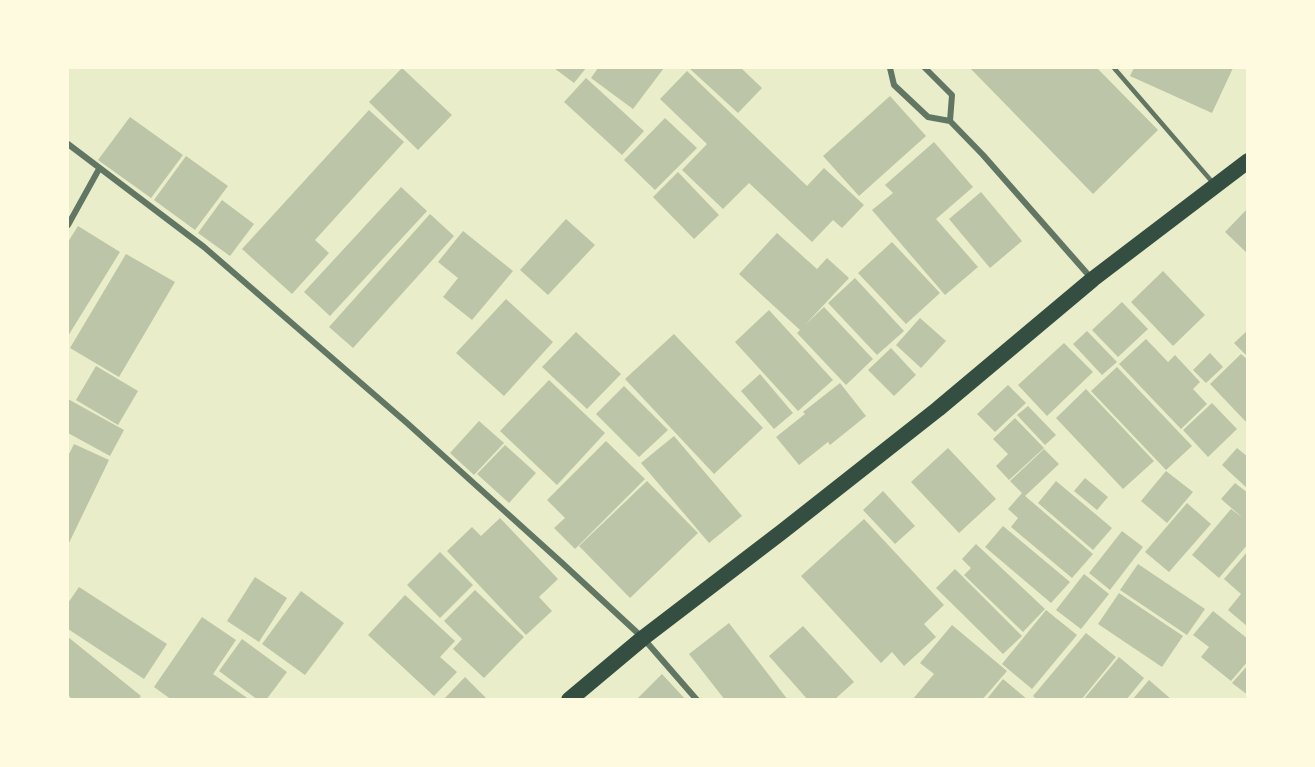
<!DOCTYPE html>
<style>
body{margin:0}
#map{position:relative;width:1315px;height:767px;overflow:hidden;background:#e9edc9;font-family:"DejaVu Sans",sans-serif}
canvas{display:block}
.frame{position:absolute;inset:0;border:69px solid #fefae0;pointer-events:none}
</style>
<div id="map">
<canvas width="1315" height="767"></canvas>
<div class="frame"></div>
</div>
<script>
const context = document.querySelector('canvas').getContext('2d');
context.lineJoin = 'round';
function fillPath(path, color) { context.fillStyle = color; context.fill(path, 'evenodd'); }
function trace(path, color, width, dash) { context.strokeStyle = color; context.lineWidth = width; context.lineCap = dash ? 'butt' : 'round'; context.setLineDash(dash || []); context.stroke(path); }
fillPath(new Path2D(`
 M402 68 452 115 418 150 369 102Z
 M554 68H586L574 83Z
 M598 68H664L633 109 591 78Z
 M689 68H741L762 88 738 113Z
 M970 68H1097L1158 130 1093 194Z
 M1134 68H1233L1212 113 1130 76Z
 M687 71 807 186 824 168 864 205 842 228 833 220 812 242 749 183 723 209 682 170 707 144 660 99Z
 M586 78 644 131 622 155 564 102Z
 M890 96 926 136 859 196 823 156Z
 M369 110 404 142 315 240 329 253 292 294 242 249Z
 M130 117 183 155 151 198 98 160Z
 M665 118 697 148 655 190 624 160Z
 M934 142 973 187 936 219 978 267 945 295 872 210 893 193 885 185Z
 M186 156 228 186 195 230 154 200Z
 M678 172 719 215 694 239 653 197Z
 M401 187 427 211 330 316 304 292Z
 M981 192 1022 241 990 268 949 219Z
 M222 200 254 224 230 256 198 233Z
 M1248 208V254L1225 232Z
 M430 214 454 236 353 348 329 327Z
 M566 219 595 245 548 295 520 270Z
 M78 226 120 252 68 336V242Z
 M463 231 513 271 472 320 443 297 458 278 438 262Z
 M777 233 817 269 827 258 849 278 805 325 824 307 873 359 846 385 797 333 800 330 739 274Z
 M892 242 940 293 906 324 858 273Z
 M126 254 175 282 119 377 70 348Z
 M1163 271 1205 315 1173 346 1131 302Z
 M855 278 904 331 877 355 828 303Z
 M506 299 553 342 504 396 456 353Z
 M1122 302 1148 329 1118 357 1092 330Z
 M769 310 833 380 798 411 735 342Z
 M920 318 946 341 921 368 896 345Z
 M1248 330V357L1234 343Z
 M1087 331 1117 362 1102 375 1073 344Z
 M576 332 621 374 587 409 542 367Z
 M674 334 763 428 714 474 625 379Z
 M1146 339 1168 362 1175 355 1200 382 1193 389 1207 404 1181 429 1119 364Z
 M1064 343 1093 372 1047 416 1018 385Z
 M891 348 916 375 894 396 868 370Z
 M1210 353 1223 367 1206 383 1193 370Z
 M1241 354 1248 360V424L1210 384Z
 M96 366 138 391 118 425 76 400Z
 M1117 367 1192 446 1166 470 1091 391Z
 M760 374 793 413 774 429 741 391Z
 M549 380 605 433 557 485 500 431Z
 M840 383 866 416 830 445 828 442 799 465 776 437 805 414 803 412Z
 M1008 385 1026 403 995 432 977 414Z
 M624 386 668 430 639 457 596 414Z
 M1086 389 1154 461 1123 489 1056 418Z
 M68 399 124 430 110 456 68 433Z
 M1212 403 1237 429 1208 457 1183 430Z
 M1028 406 1056 435 1045 445 1017 415Z
 M1015 418 1044 448 1009 480 996 466 1008 454 993 439Z
 M479 421 504 443 474 475 450 453Z
 M674 436 742 516 709 543 641 463Z
 M606 441 645 479 575 549 554 528 565 518 547 500Z
 M74 444 109 460 68 545V456Z
 M505 445 536 473 509 503 477 474Z
 M948 448 996 499 959 533 911 482Z
 M1237 448 1248 457V489L1222 465Z
 M1044 449 1059 464 1025 496 1093 554 1072 578 1011 527 1018 518 1008 509 1022 493 1010 481Z
 M1166 471 1193 492 1167 523 1141 501Z
 M1085 478 1108 497 1097 510 1074 491Z
 M647 481 698 533 630 598 579 546Z
 M1056 481 1112 528 1093 550 1038 503Z
 M1235 483 1248 493V544L1219 578 1192 555 1231 509 1243 518 1221 499Z
 M883 491 915 526 895 544 863 510Z
 M1187 503 1211 524 1169 572 1145 552Z
 M500 518 558 579 539 597 552 611 526 635 447 551 472 527 481 536Z
 M864 519 944 605 924 624 936 637 904 666 892 652 881 663 801 576Z
 M1003 526 1070 582 1051 603 985 547Z
 M1122 531 1143 547 1110 590 1089 573Z
 M976 544 1045 609 1023 632 964 575 971 568 962 559Z
 M1248 551V627L1228 610 1241 594 1224 579Z
 M440 552 473 585 440 618 407 585Z
 M1138 564 1205 609 1187 635 1120 590Z
 M955 569 1022 636 1003 654 936 588Z
 M1084 574 1109 594 1081 629 1056 610Z
 M255 577 287 598 259 642 227 621Z
 M79 587 167 644 144 679 68 629V603Z
 M475 590 524 637 484 678 453 649 462 639 444 621Z
 M301 591 344 623 305 675 262 644Z
 M1119 593 1183 636 1162 667 1098 624Z
 M405 595 455 641 440 657 457 672 434 696 368 635Z
 M1046 610 1077 635 1032 689 1002 664Z
 M1213 611 1248 639V661L1231 681 1201 657 1209 647 1193 635Z
 M202 617 236 640 213 674 250 700H172L154 687Z
 M729 623 788 700H725L689 654Z
 M952 625 1007 671 982 700H912L934 674 920 663Z
 M803 626 854 682 834 700H808L769 656Z
 M1086 633 1116 657 1081 700H1037L1033 696Z
 M68 637 141 696 138 700H73L68 695Z
 M242 639 287 672 266 700H258L219 671Z
 M1119 657 1144 678 1126 700H1083Z
 M1248 665V695L1232 683Z
 M662 674 686 700H636Z
 M465 677 488 700H443Z
 M1003 679 1028 700H986Z
 M1149 680 1172 700H1132Z`), '#bcc5a7');
trace(new Path2D(`
 M1114 68 1214 184`), '#617663', 4.5);
trace(new Path2D(`
 M890 68 894 85 928 117 950 121
 M925 68 952 95 950 121 983 155 1092 279
 M68 144 204 247 407 423 561 562 643 638 697 700
 M68 225 99 169`), '#617663', 6);
trace(new Path2D(`
 M569 700 643 638 783 531 938 409 1093 279 1248 161`), '#344e41', 16);
</script>
